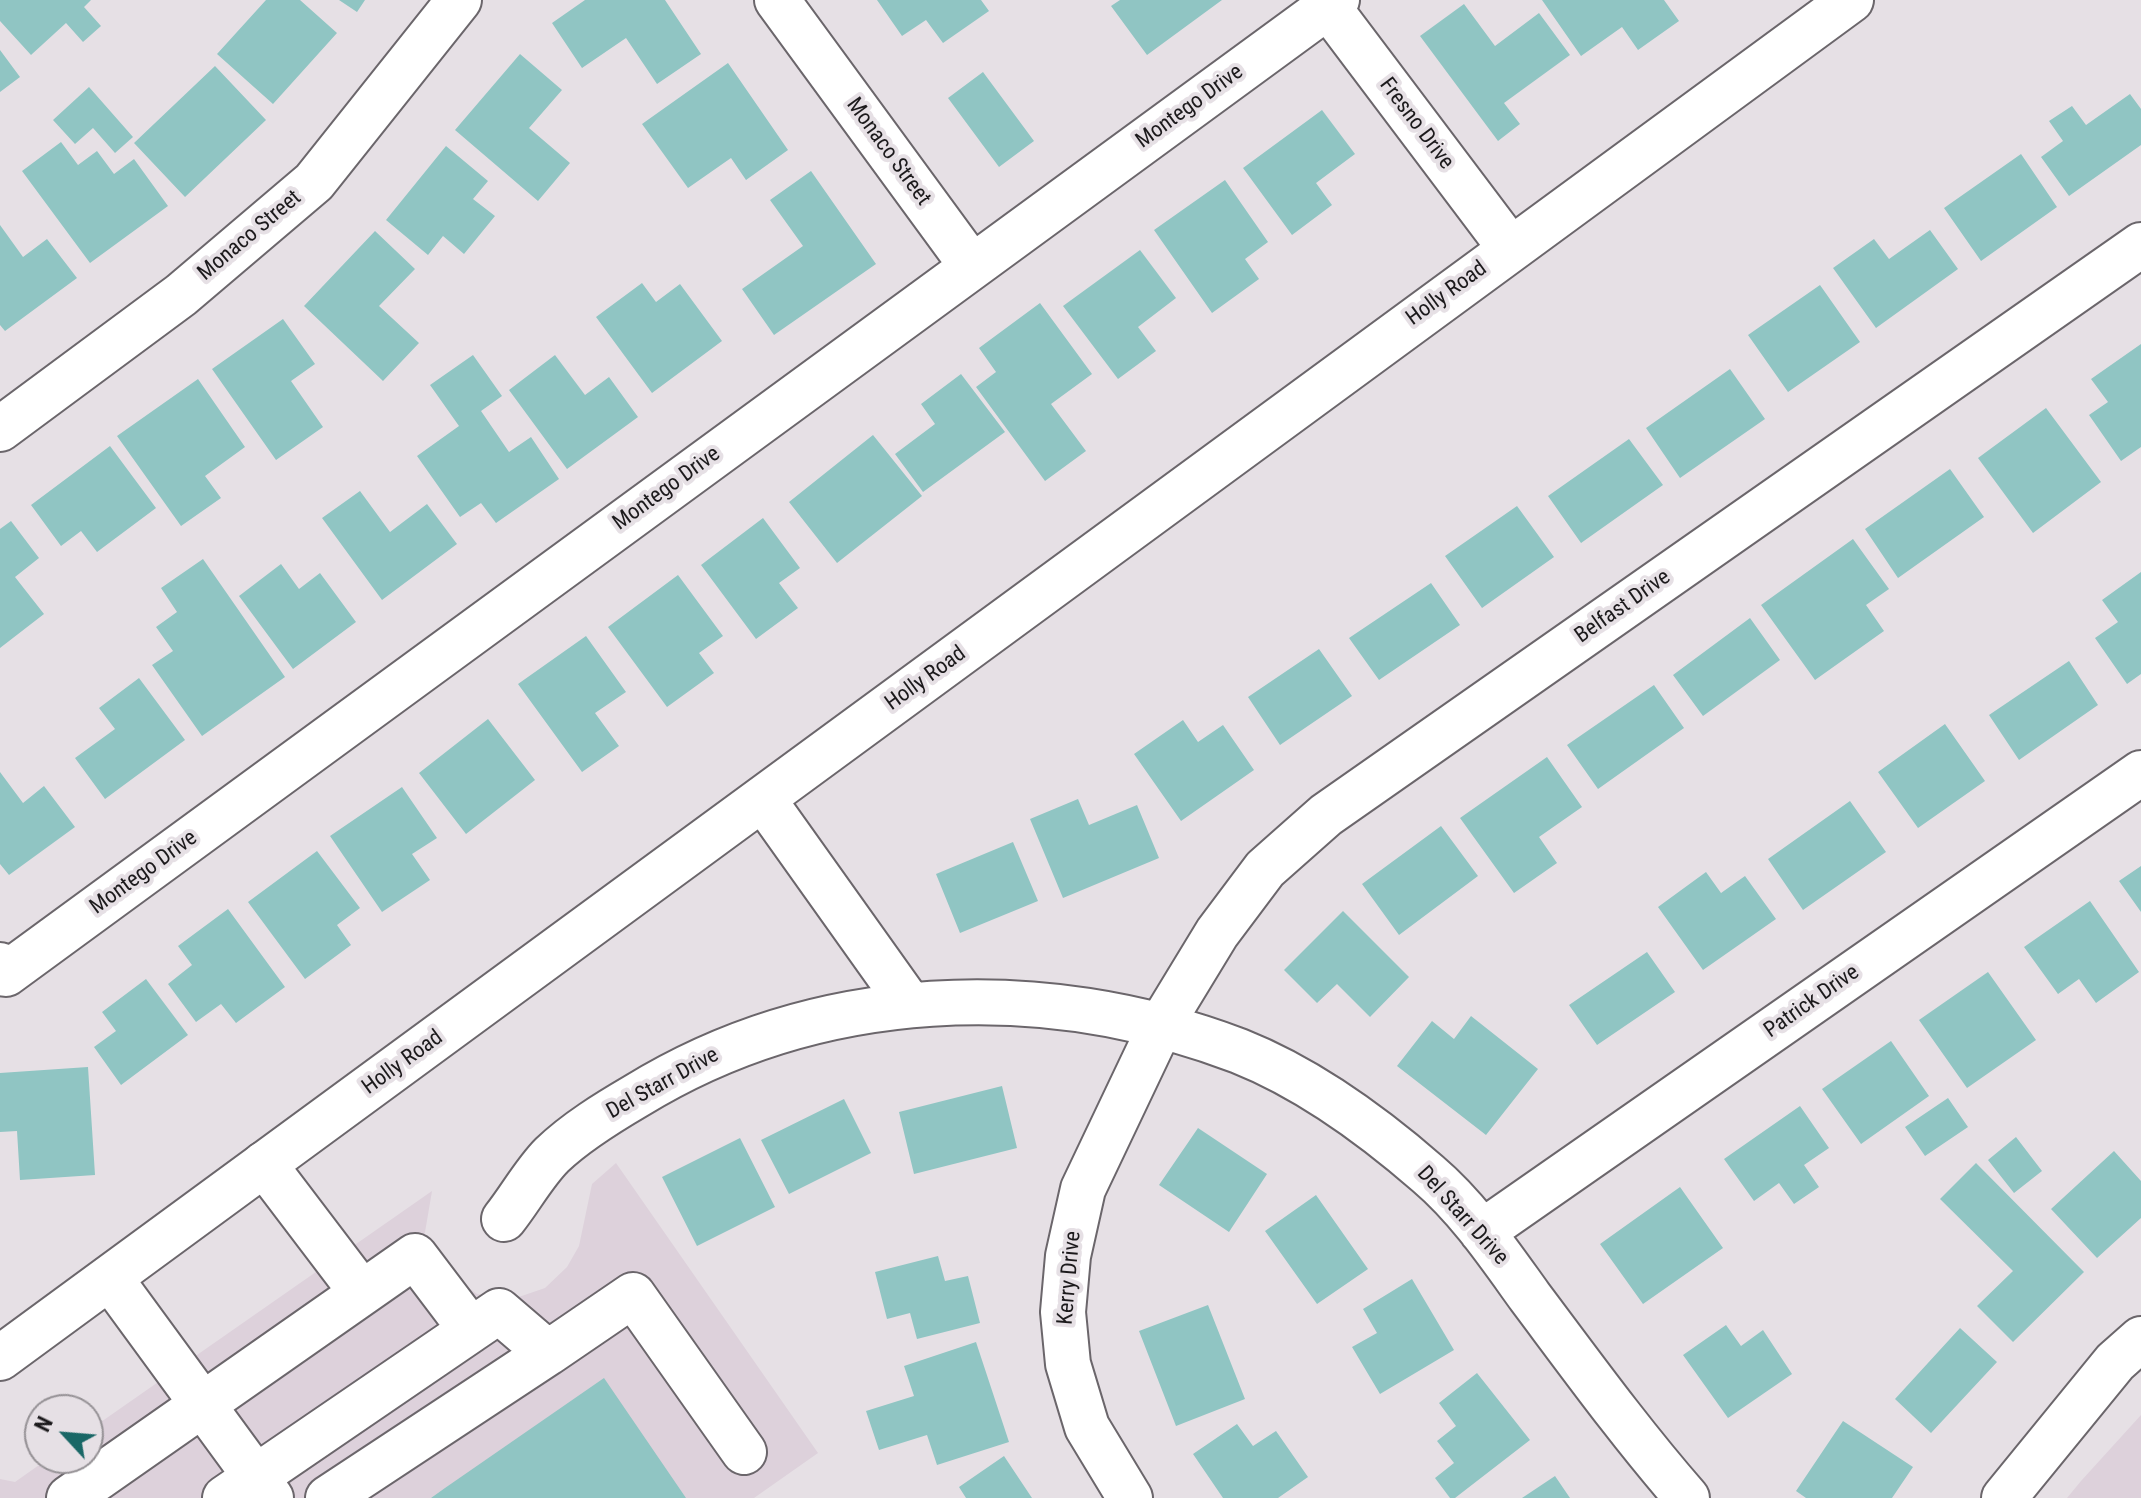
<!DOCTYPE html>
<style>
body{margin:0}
#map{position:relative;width:2141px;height:1498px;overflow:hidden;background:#e6e0e5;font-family:"Roboto Condensed",sans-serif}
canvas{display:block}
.north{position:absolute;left:24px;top:1394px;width:80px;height:80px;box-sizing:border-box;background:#e6e0e5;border:2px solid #959195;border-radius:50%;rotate:296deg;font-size:22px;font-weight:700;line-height:32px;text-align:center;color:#1c1a1c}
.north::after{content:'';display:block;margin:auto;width:28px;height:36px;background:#196766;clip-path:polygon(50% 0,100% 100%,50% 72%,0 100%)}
</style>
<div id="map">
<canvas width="2141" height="1498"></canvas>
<div class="north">N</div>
</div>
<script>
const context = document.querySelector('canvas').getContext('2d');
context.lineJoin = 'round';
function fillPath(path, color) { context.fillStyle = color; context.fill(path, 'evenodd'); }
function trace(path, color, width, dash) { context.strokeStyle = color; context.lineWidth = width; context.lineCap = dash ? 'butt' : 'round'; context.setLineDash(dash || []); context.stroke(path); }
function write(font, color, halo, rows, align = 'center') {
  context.font = font + ' "Roboto Condensed",sans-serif'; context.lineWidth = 8; context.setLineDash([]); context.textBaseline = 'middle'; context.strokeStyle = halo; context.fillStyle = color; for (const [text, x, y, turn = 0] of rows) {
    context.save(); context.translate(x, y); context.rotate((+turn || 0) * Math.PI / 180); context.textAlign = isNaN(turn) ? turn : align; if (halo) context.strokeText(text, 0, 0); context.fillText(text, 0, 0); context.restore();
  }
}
fillPath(new Path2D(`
 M616 1163 818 1453 754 1498H0V1479L15 1482 49 1458H88V1431L432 1191 424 1238 445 1271 477 1294 510 1300 545 1288 567 1267 579 1246 592 1184Z
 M2141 1415V1498H2067L2081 1481Z`), '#ddd1db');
fillPath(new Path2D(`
 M0 0H91L84 7 101 26 83 42 66 23 31 55 0 21Z
 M266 0H300L337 33 273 104 217 54Z
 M339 0H365L357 12Z
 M585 0H665L701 54 657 84 626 38 582 68 552 23Z
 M877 0H981L989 11 943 43 926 20 902 36Z
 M1120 0H1222L1147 55 1111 6Z
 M1542 0H1664L1679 21 1638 50 1622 27 1581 56Z
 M1464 4 1495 46 1539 13 1570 55 1504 103 1520 124 1498 141 1420 36Z
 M0 50 20 77 0 92Z
 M520 54 562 90 529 128 570 163 538 201 455 130Z
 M728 63 788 150 746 180 731 158 688 188 642 124Z
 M215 66 266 120 185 197 134 143Z
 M983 72 1034 141 999 167 948 98Z
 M89 87 133 137 115 153 93 128 75 144 53 120Z
 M2130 94 2141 109V145L2069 196 2041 157 2063 141 2049 121 2072 106 2086 125Z
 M1322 110 1355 154 1316 183 1332 205 1292 235 1243 168Z
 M61 142 78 165 97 151 114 174 134 159 168 206 90 263 22 171Z
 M446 146 488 181 473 199 495 216 464 254 443 236 428 255 386 220Z
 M2021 154 2057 207 1981 261 1944 208Z
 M811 171 876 264 774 335 742 289 803 246 770 200Z
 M1225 180 1268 242 1245 259 1259 279 1212 313 1154 230Z
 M0 225 23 257 47 239 77 278 5 331 0 325Z
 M1930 230 1958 269 1876 328 1833 268 1874 239 1889 259Z
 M375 231 415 269 379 306 419 343 383 381 304 306Z
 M1140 250 1176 298 1138 327 1156 351 1118 379 1063 306Z
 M642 283 656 302 680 284 722 341 652 393 596 317Z
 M1820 285 1860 342 1788 392 1748 335Z
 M1040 303 1092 374 1051 404 1086 451 1045 481 976 387 996 372 979 348Z
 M283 319 315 364 291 381 323 427 276 460 212 369Z
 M2141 344V447L2121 461 2089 415 2108 402 2091 379Z
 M473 355 502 396 481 411 509 452 531 437 559 479 496 523 481 503 460 517 417 456 459 426 430 385Z
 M555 355 585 395 609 377 638 417 567 469 509 390Z
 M1730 369 1765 419 1680 478 1646 428Z
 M961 374 1005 432 923 492 895 454 935 424 921 404Z
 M198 379 245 447 205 476 221 498 181 526 117 436Z
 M2046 408 2101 482 2033 533 1978 458Z
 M873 435 922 496 837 563 789 502Z
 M1629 439 1663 485 1581 543 1548 496Z
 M110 446 156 508 97 552 81 531 61 546 31 505Z
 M1950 469 1984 517 1898 578 1865 529Z
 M360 491 390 532 427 504 457 544 382 600 322 518Z
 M1517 506 1554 557 1482 608 1445 556Z
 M763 518 800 568 779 583 798 608 756 639 701 565Z
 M11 521 39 558 15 577 44 614 0 648V529Z
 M1853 539 1889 589 1866 605 1884 631 1815 680 1761 605Z
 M203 559 285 677 202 736 152 665 173 651 156 627 177 612 161 588Z
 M281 564 299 589 320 573 356 622 293 669 239 596Z
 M2141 572V674L2127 684 2095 638 2118 622 2102 600Z
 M678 575 723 636 699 653 714 673 667 707 608 627Z
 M1431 583 1460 625 1379 680 1349 638Z
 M1750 618 1780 660 1703 716 1673 675Z
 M586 636 626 692 595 713 619 746 582 772 518 684Z
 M1319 649 1352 696 1280 745 1248 697Z
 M2069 661 2098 705 2019 760 1989 715Z
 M139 678 185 740 105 799 75 758 115 729 99 708Z
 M1654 685 1684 728 1598 789 1567 745Z
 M488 719 535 780 466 834 419 773Z
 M1183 720 1198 742 1223 725 1254 770 1181 821 1134 754Z
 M1945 724 1985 781 1918 828 1878 772Z
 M1547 757 1582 807 1539 837 1557 863 1514 893 1460 818Z
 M0 772 23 803 44 786 75 827 9 875 0 864Z
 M402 787 437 838 412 854 430 880 382 912 330 836Z
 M1078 799 1089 825 1137 805 1159 858 1063 898 1030 819Z
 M1850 801 1886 852 1803 910 1768 859Z
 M1441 826 1478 876 1399 935 1362 884Z
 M1013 842 1038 901 960 933 936 874Z
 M317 851 360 908 337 925 351 945 305 979 248 902Z
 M2141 866V912L2119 881Z
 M1706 872 1721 893 1745 876 1776 919 1703 970 1658 907Z
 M2090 901 2139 972 2096 1003 2079 979 2058 994 2024 947Z
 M228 909 285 987 236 1023 221 1004 196 1022 168 984 192 965 178 946Z
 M1343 911 1409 977 1370 1017 1337 984 1317 1003 1284 970Z
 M1647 952 1675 992 1597 1045 1569 1005Z
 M1988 972 2036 1040 1967 1088 1919 1020Z
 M146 979 188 1035 121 1085 94 1047 116 1031 102 1012Z
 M1471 1016 1538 1069 1486 1135 1397 1066 1432 1021 1454 1039Z
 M1891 1041 1929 1096 1861 1144 1822 1089Z
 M88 1067 95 1175 20 1180 17 1131 0 1132V1073Z
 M1002 1086 1017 1148 914 1174 899 1112Z
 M1948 1098 1968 1127 1925 1156 1905 1127Z
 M844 1099 871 1153 789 1194 761 1140Z
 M1800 1106 1829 1148 1804 1165 1819 1187 1794 1204 1779 1183 1754 1201 1724 1159Z
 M1198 1128 1267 1174 1229 1232 1159 1185Z
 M2016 1137 2042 1171 2014 1193 1988 1160Z
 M740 1138 775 1207 697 1246 662 1177Z
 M2114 1151 2141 1181V1218L2097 1258 2051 1209Z
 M1976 1163 2084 1272 2013 1342 1977 1306 2013 1271 1940 1199Z
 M1680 1187 1723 1248 1643 1304 1600 1244Z
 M1316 1195 1368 1269 1317 1304 1265 1231Z
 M938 1256 945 1281 968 1276 980 1323 917 1339 910 1313 887 1319 875 1272Z
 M1412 1279 1454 1350 1380 1394 1352 1347 1377 1333 1363 1309Z
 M1208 1305 1245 1399 1176 1426 1139 1331Z
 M1726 1325 1741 1346 1763 1330 1792 1374 1728 1418 1683 1355Z
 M1960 1328 1997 1362 1931 1433 1895 1399Z
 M976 1342 1009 1442 937 1465 927 1435 879 1450 866 1411 914 1396 904 1366Z
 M1477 1373 1530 1440 1455 1498H1450L1435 1478 1454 1463 1437 1441 1456 1426 1439 1403Z
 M604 1378 686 1498H431L445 1488Z
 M1843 1421 1913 1467 1892 1498H1806L1796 1491Z
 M1237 1424 1253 1446 1276 1431 1308 1477 1278 1498H1223L1193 1454Z
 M1004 1456 1032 1498H966L959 1487Z
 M1555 1476 1570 1498H1522Z`), '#90c5c3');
const minor = new Path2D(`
 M777 0 971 265
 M1323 0 1510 248
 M0 429 181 295 314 182 459 0
 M763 799 909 1004
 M0 965 6 974 1337 0
 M264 1164 362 1293
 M504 1219C520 1199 534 1173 552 1155 576 1132 607 1113 636 1096 817 985 1042 976 1239 1051 1307 1078 1373 1126 1428 1174 1468 1208 1499 1254 1530 1297 1581 1365 1631 1434 1687 1498
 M1482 1232 2141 773
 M110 1278 271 1498
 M548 1353 633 1295 744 1452
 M69 1498 415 1256 471 1330 499 1311 548 1353 328 1498
 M225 1498 471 1330
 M1130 1498 1087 1427 1068 1364 1063 1312 1068 1256 1083 1189 1161 1025 1217 933 1265 869 1326 815 2141 245
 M2004 1498 2115 1362 2141 1339`);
const major = new Path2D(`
 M0 1358 1851 0`);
trace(minor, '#6b666b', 48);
trace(major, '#6b666b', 48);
trace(minor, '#fff', 44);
trace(major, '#fff', 44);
write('22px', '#1c1a1c', '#e6e0e5', [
 ["Montego Drive",1190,107,-36],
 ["Fresno Drive",1416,124,53],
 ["Monaco Street",888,152,54],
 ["Monaco Street",250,236,-40],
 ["Holly Road",1447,294,-36],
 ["Montego Drive",667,489,-36],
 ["Belfast Drive",1623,607,-35],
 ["Holly Road",926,679,-36],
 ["Montego Drive",144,873,-36],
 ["Patrick Drive",1812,1002,-35],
 ["Holly Road",403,1063,-36],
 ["Del Starr Drive",663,1084,-29],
 ["Del Starr Drive",1462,1216,48],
 ["Kerry Drive",1070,1278,-85]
]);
</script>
